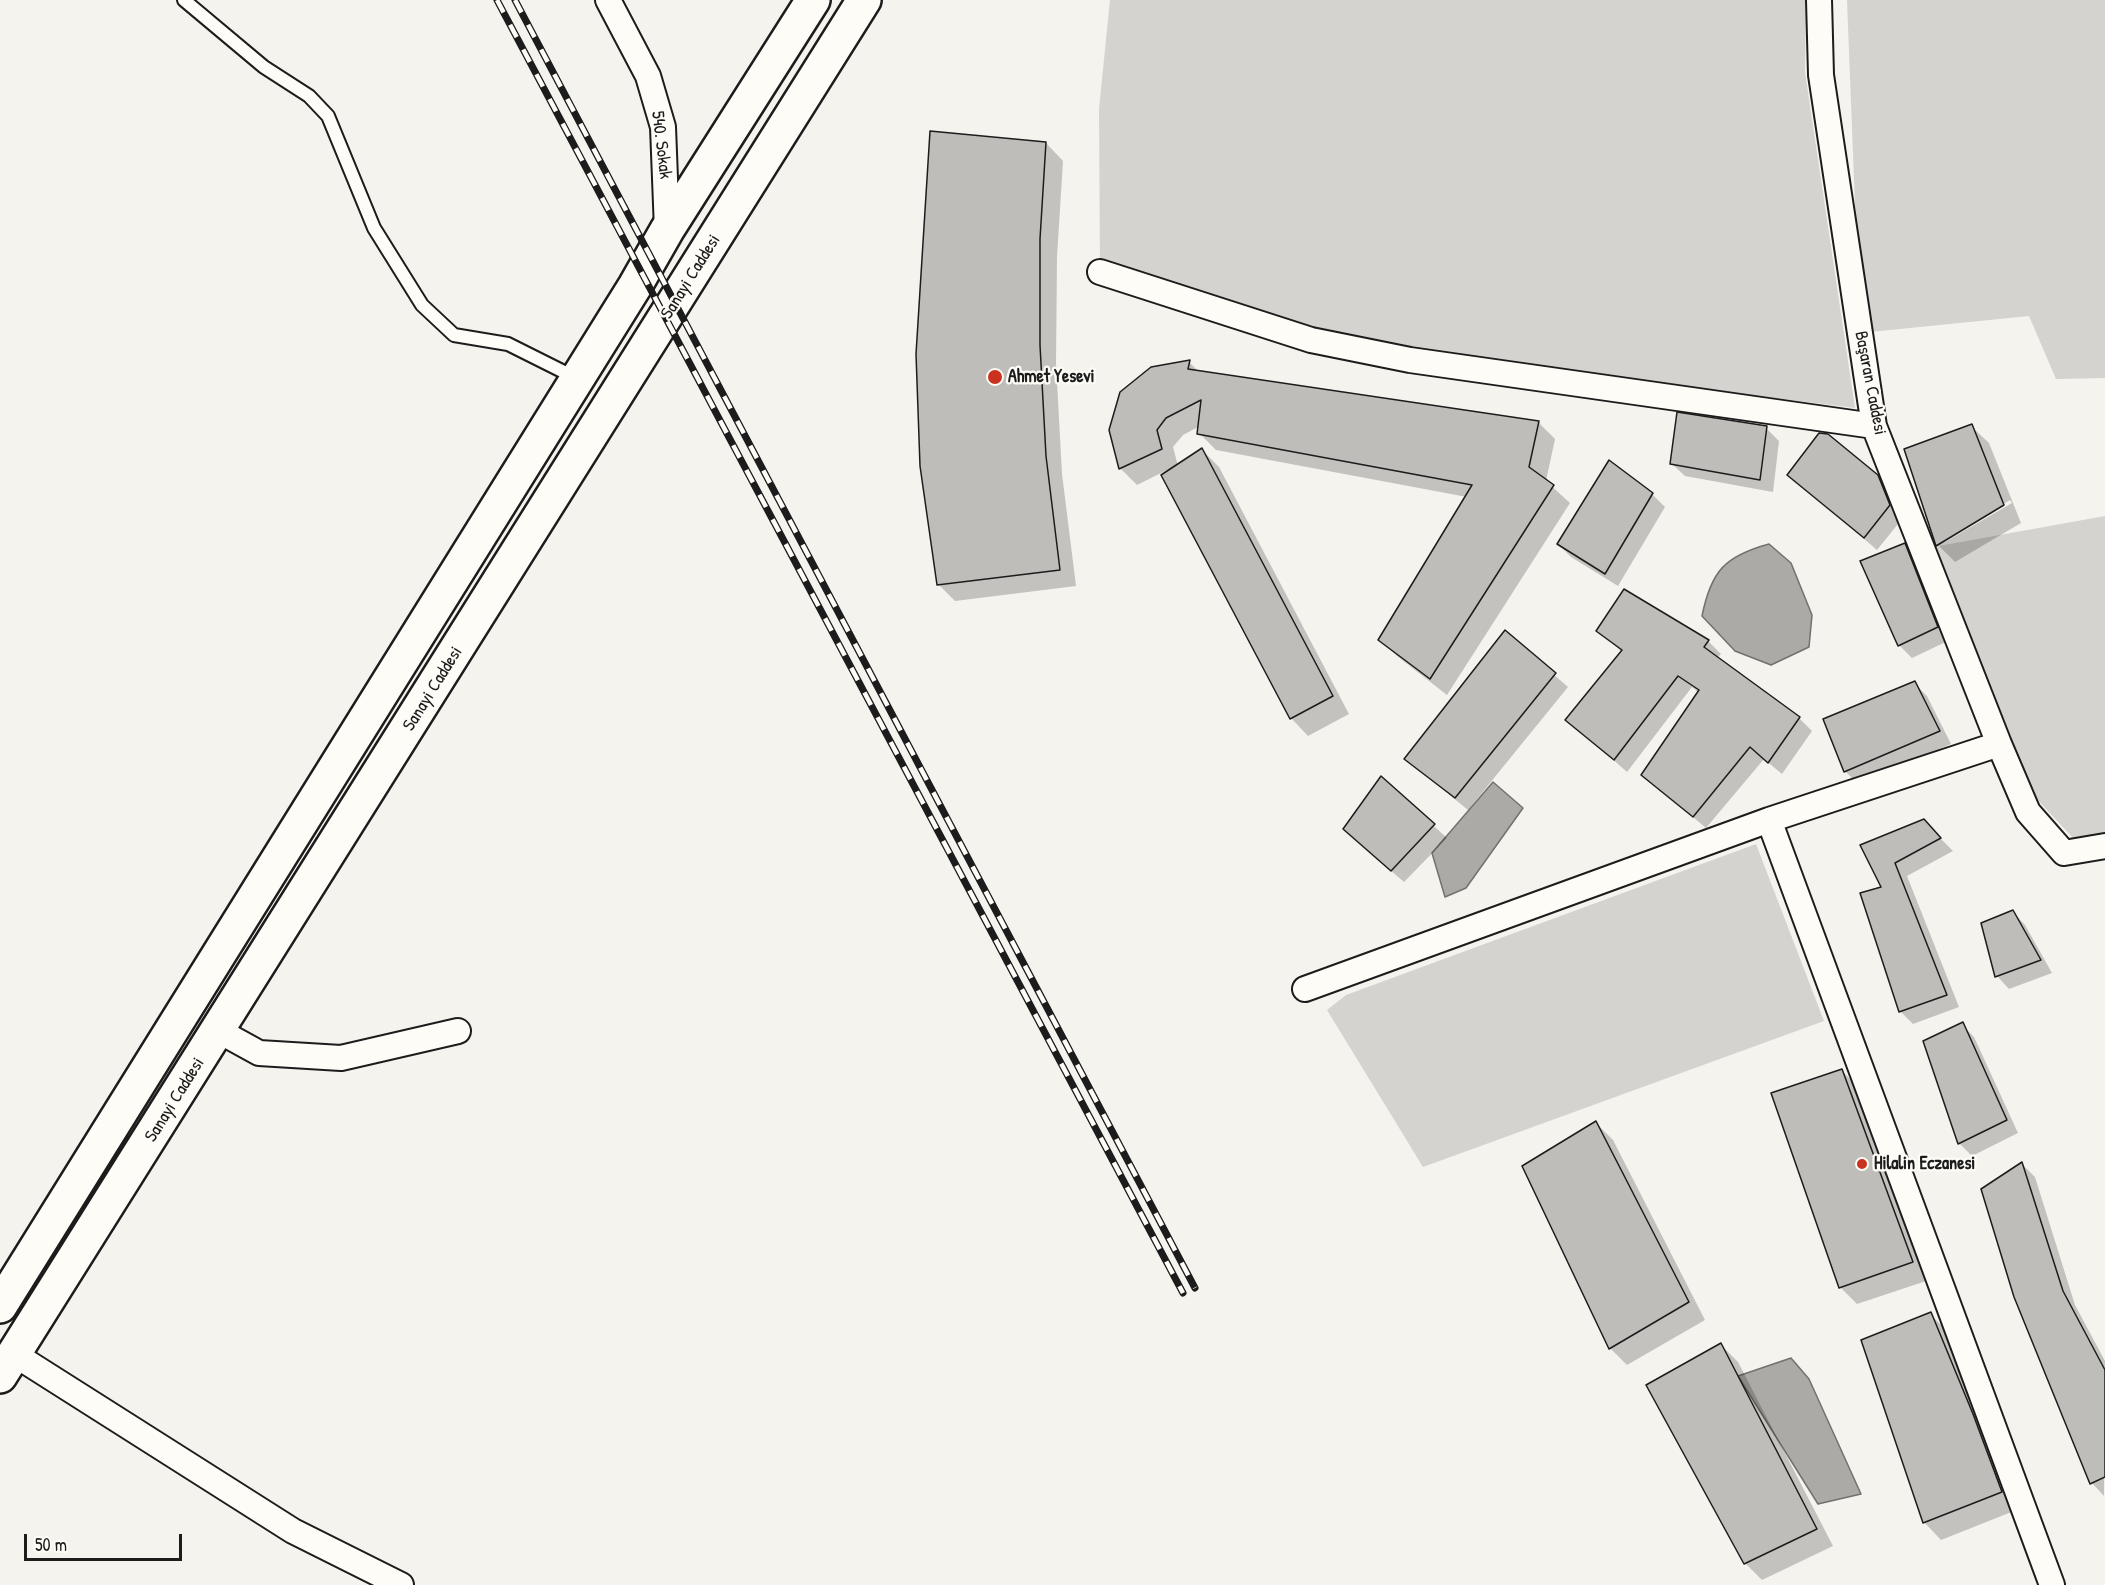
<!DOCTYPE html>
<meta charset="utf-8">
<style>
body{margin:0}
#map{position:relative;width:2105px;height:1585px;overflow:hidden;background:#f4f3ee;font-family:"Patrick Hand",sans-serif}
canvas{display:block}
.scale{position:absolute;left:24px;top:1534px;width:158px;height:27px;box-sizing:border-box;border:3px solid #1c1c1c;border-top:0;padding-left:8px;font-size:18px;line-height:21px;white-space:nowrap;color:#1c1c1c;-webkit-text-stroke:4px #fdfcf7;paint-order:stroke}
</style>
<div id="map">
<canvas width="2105" height="1585"></canvas>
<div class="scale">50 m</div>
</div>
<script>
const context = document.querySelector('canvas').getContext('2d');
context.lineJoin = 'round';
function fillPath(path, color) { context.fillStyle = color; context.fill(path, 'evenodd'); }
function trace(path, color, width, dash) { context.strokeStyle = color; context.lineWidth = width; context.lineCap = dash ? 'butt' : 'round'; context.setLineDash(dash || []); context.stroke(path); }
function write(font, color, halo, rows, align = 'center') {
  context.font = font + ' "Patrick Hand",sans-serif'; context.lineWidth = 4.5; context.setLineDash([]); context.textBaseline = 'middle'; context.strokeStyle = halo; context.fillStyle = color; for (const [text, x, y, turn = 0] of rows) {
    context.save(); context.translate(x, y); context.rotate((+turn || 0) * Math.PI / 180); context.textAlign = isNaN(turn) ? turn : align; if (halo) context.strokeText(text, 0, 0); context.fillText(text, 0, 0); context.restore();
  }
}
fillPath(new Path2D(`
 M1110 0H1806L1805 72 1855 408 1325 342 1100 272 1099 109Z
 M1847 0H2105V378L2056 379 2029 316 1860 333Z
 M2105 516V834L2074 839 2034 796 1970 636 1922 549Z
 M1756 844 1824 1021 1423 1167 1327 1010 1346 995Z`), '#d4d3cf');
const water = new Path2D(`
 M1769 544 1791 563 1812 615 1809 647 1771 665 1735 651 1702 616C1711 571 1725 556 1769 544Z
 M1493 782 1523 808 1466 888 1445 897 1432 853Z
 M1791 1358 1809 1379 1861 1494 1818 1504 1738 1376Z`);
fillPath(water, '#abaaa6');
trace(water, '#72716f', 1.5);
fillPath(new Path2D(`
 M1046 143 1063 161 1057 257 1056 363 1062 474 1076 586 955 601 938 584Z
 M1189 362 1200 373 1539 423 1555 439 1546 481 1570 503 1447 695 1397 656 1380 640 1467 497 1216 450 1199 433 1200 426 1183 435 1173 447 1178 466 1202 450 1219 467 1349 714 1308 736 1291 718 1169 469 1137 485 1120 468Z
 M1971 426 1989 443 2021 523 1955 562 1938 545 1906 450ZM2010 500 2012 503 1945 542V539Z
 M1766 428 1779 441 1773 492 1685 476 1672 464Z
 M1789 475 1877 476 1890 489 1902 519 1877 550Z
 M1652 494 1665 507 1618 586 1571 557 1558 544Z
 M1904 545 1917 558 1950 640 1912 658 1899 645Z
 M1624 591 1708 641 1721 654 1717 658 1799 718 1812 731 1782 774 1764 759 1706 828 1643 775 1699 693 1692 687 1627 772 1567 719 1622 652 1598 631Z
 M1505 632 1568 687 1468 810 1406 759Z
 M1914 683 1927 696 1951 744 1858 784 1845 771Z
 M1381 778 1447 838 1404 882 1358 842Z
 M1923 821 1953 851 1907 876 1959 1007 1913 1024 1900 1011 1884 888 1862 846Z
 M2013 912 2025 925 2052 973 2009 989 1997 976Z
 M1962 1025 1974 1037 2018 1133 1972 1156 1959 1143Z
 M1842 1071 1859 1088 1929 1280 1857 1304 1840 1287Z
 M1596 1123 1613 1140 1705 1320 1627 1365 1610 1348Z
 M2022 1164 2035 1177 2075 1305 2105 1361 2104 1496 2092 1483Z
 M1930 1314 1947 1331 2019 1509 1941 1540 1924 1522Z
 M1721 1345 1738 1362 1833 1546 1762 1580 1745 1563Z`), '#0003');
const building = new Path2D(`
 M930 131 1046 142 1040 239V345L1046 456 1060 570 937 585 920 466 916 354Z
 M1190 360 1188 369 1539 421 1529 467 1554 485 1430 679 1378 640 1472 485 1197 434 1201 400 1166 418 1157 430 1162 449 1119 469 1109 430 1120 392 1151 367Z
 M1677 412 1767 426 1760 480 1670 464Z
 M1972 424 2004 505 1936 546 1904 449Z
 M1819 433 1828 434 1878 475 1890 505 1864 538 1787 475Z
 M1202 448 1333 696 1290 719 1161 475Z
 M1609 460 1653 493 1605 574 1557 544Z
 M1905 543 1938 627 1898 646 1860 561Z
 M1624 589 1709 640 1704 647 1800 717 1768 763 1750 747 1693 817 1641 775 1699 690 1678 676 1614 760 1565 720 1622 650 1596 631Z
 M1505 630 1556 673 1455 798 1404 759Z
 M1915 681 1940 731 1844 772 1823 719Z
 M1381 776 1435 824 1391 871 1343 829Z
 M1924 819 1941 838 1895 863 1947 995 1899 1012 1860 893 1881 887 1860 845Z
 M2013 910 2041 960 1995 977 1981 923Z
 M1963 1022 2007 1120 1958 1144 1923 1041Z
 M1842 1069 1913 1262 1839 1288 1771 1093Z
 M1596 1121 1689 1302 1609 1349 1522 1166Z
 M2022 1162 2063 1291 2105 1370V1477L2090 1484 2014 1297 1981 1189Z
 M1931 1312 1973 1414 2002 1492 1923 1523 1861 1340Z
 M1721 1343 1817 1529 1744 1564 1646 1385Z`);
fillPath(building, '#bebdba');
trace(building, '#1c1c1c', 1.5);
const service = new Path2D(`
 M184 0 264 67 309 96 328 116 374 228 422 305 454 335 508 344 576 378`);
const minor = new Path2D(`
 M608 0 648 76 663 127 667 230
 M1819 0 1821 75 1874 426 1999 744 2028 812 2064 853 2105 846
 M1100 272 1311 340 1410 360 1874 426
 M1769 820 2052 1585
 M1305 989 1769 820 1999 744
 M219 1031 259 1053 341 1058 458 1031
 M14 1354 293 1531 401 1585`);
const trunk = new Path2D(`
 M0 1306 635 286 667 230 813 0
 M0 1376 864 0`);
trace(service, '#1c1c1c', 16);
trace(minor, '#1c1c1c', 28);
trace(trunk, '#1c1c1c', 38);
trace(service, '#fdfcf7', 12);
trace(minor, '#fdfcf7', 24);
trace(trunk, '#fdfcf7', 33);
const rail = new Path2D(`
 M497 0 1183 1293
 M515 0 1195 1288`);
trace(rail, '#1c1c1c', 7);
trace(rail, '#fdfcf7', 4.5, [14]);
for (const [x, y, r, color] of [
 [995,377,8,"#c8321e"],
 [1862,1164,6,"#c8321e"]
]) { const dot = new Path2D(); dot.arc(x, y, r, 0, 2 * Math.PI); context.fillStyle = color; context.fill(dot); trace(dot, '#fdfcf7', 2); }
write('18px', '#1c1c1c', '#fdfcf7', [
 ["540. Sokak",661,145,83],
 ["Sanayi Caddesi",691,277,-58],
 ["Başaran Caddesi",1870,383,79],
 ["Sanayi Caddesi",433,689,-58],
 ["Sanayi Caddesi",175,1100,-58]
]);
write('bold 18px', '#1c1c1c', '#fdfcf7', [
 ["Ahmet Yesevi",1008,377],
 ["Hilalin Eczanesi",1874,1164]
], 'left');
</script>
